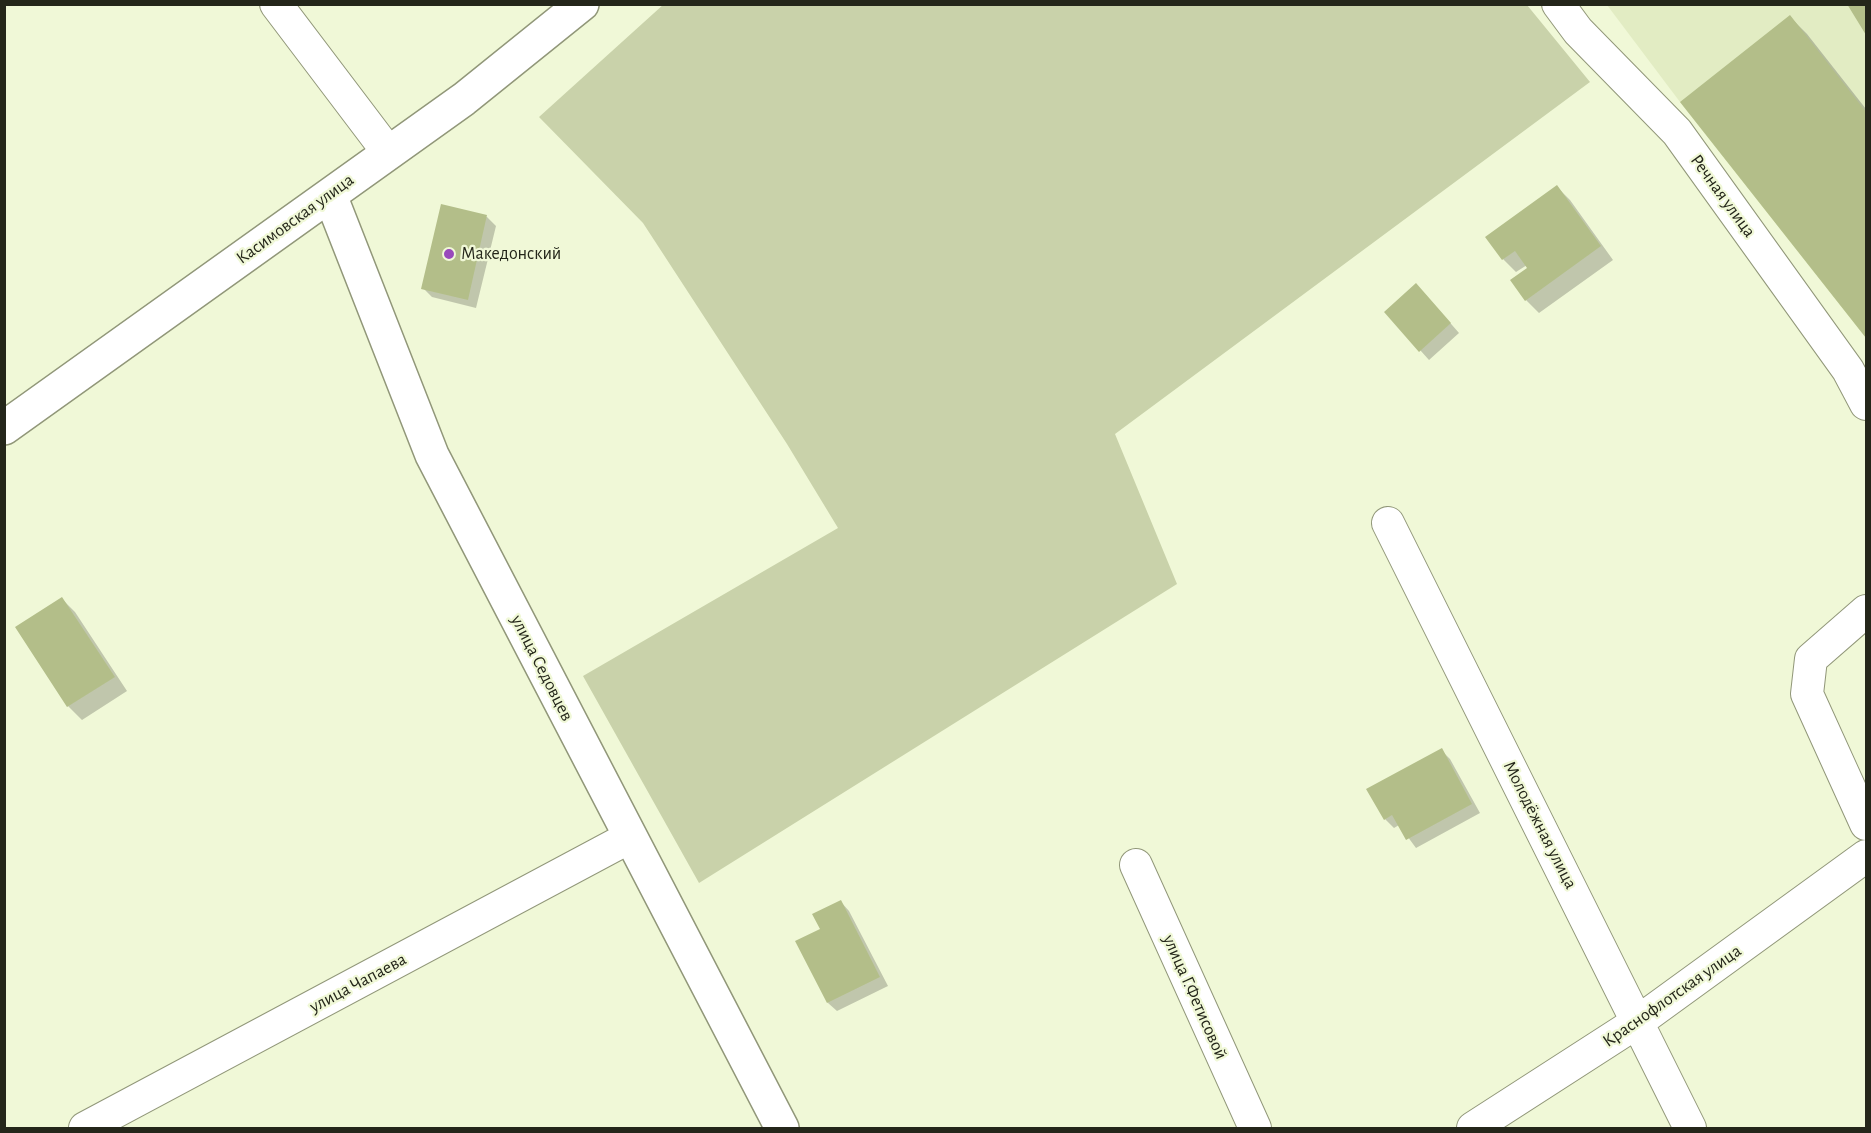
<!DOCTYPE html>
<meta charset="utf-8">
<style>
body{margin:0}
#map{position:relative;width:1871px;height:1133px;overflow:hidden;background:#f0f8d7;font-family:"Alegreya Sans",sans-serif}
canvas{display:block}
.frame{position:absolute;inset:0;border:6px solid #24261a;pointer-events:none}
</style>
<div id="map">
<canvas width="1871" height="1133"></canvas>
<div class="frame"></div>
</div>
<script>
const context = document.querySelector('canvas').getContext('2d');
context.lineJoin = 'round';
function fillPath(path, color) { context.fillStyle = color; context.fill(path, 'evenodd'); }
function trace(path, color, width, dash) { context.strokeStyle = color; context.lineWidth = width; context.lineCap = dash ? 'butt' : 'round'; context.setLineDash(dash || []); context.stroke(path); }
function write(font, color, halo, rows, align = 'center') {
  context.font = font + ' "Alegreya Sans",sans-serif'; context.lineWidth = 4.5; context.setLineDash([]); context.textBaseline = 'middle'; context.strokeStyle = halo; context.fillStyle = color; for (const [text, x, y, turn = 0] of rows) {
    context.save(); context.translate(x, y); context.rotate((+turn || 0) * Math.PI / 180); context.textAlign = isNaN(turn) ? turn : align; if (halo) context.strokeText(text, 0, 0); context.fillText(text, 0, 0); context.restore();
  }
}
fillPath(new Path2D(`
 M1607 5H1866V338L1680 102Z`), '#e2ecc3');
fillPath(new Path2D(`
 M664 4 1527 5 1590 82 1115 434 1177 584 699 883 583 676 838 528 787 444 643 223 539 117Z`), '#c9d2aa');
fillPath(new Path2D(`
 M1790 17 1807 34 1866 109V335L1682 102Z
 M1557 187 1570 200 1613 260 1539 313 1526 300 1529 268 1527 265 1516 272 1503 259Z
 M442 206 487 217 496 226 476 308 432 297 423 288Z
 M1425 294 1459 333 1429 360 1386 312Z
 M62 599 75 612 127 691 82 720 68 706 17 628Z
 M1441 750 1450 759 1480 813 1416 848 1399 825 1394 828 1385 819Z
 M841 902 849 911 888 986 837 1011 828 1003Z`), '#0003');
fillPath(new Path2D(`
 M1847 4H1866V35Z
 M1790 15 1866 112V338L1680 102Z
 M1557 185 1601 246 1525 301 1510 280 1527 268 1515 251 1502 260 1485 237Z
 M441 204 487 215 468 300 421 289Z
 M1416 283 1451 323 1419 352 1384 312Z
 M62 597 115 677 67 707 15 627Z
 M1442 748 1472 804 1406 840 1392 815 1384 820 1366 789Z
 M841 900 880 977 827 1003 795 941 820 929 812 914Z`), '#b3be89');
const street = new Path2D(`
 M276 4 388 152
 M1558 4 1578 31 1677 132 1848 370 1866 404
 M1388 523 1690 1128
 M1866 611 1811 659 1807 694 1866 824
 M1136 865 1255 1128
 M85 1128 630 837
 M1473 1128 1639 1021 1866 856`);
const secondary = new Path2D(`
 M330 195 432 455 782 1128
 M4 428 464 99 582 4`);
trace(street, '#919779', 34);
trace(secondary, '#919779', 36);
trace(street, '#fff', 32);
trace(secondary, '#fff', 33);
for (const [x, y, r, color] of [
 [449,254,6,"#994abb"]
]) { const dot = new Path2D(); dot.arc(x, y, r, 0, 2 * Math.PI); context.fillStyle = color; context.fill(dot); trace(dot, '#f0f8d7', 2); }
write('18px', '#24261a', '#f0f8d7', [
 ["Речная улица",1723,196,54],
 ["Касимовская улица",295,219,-36],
 ["улица Седовцев",542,668,63],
 ["Молодёжная улица",1540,825,63],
 ["улица Чапаева",358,983,-28],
 ["Краснофлотская улица",1672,996,-35],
 ["улица Г.Фетисовой",1195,997,66]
]);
write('18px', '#24261a', '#f0f8d7', [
 ["Македонский",461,254]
], 'left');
</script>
